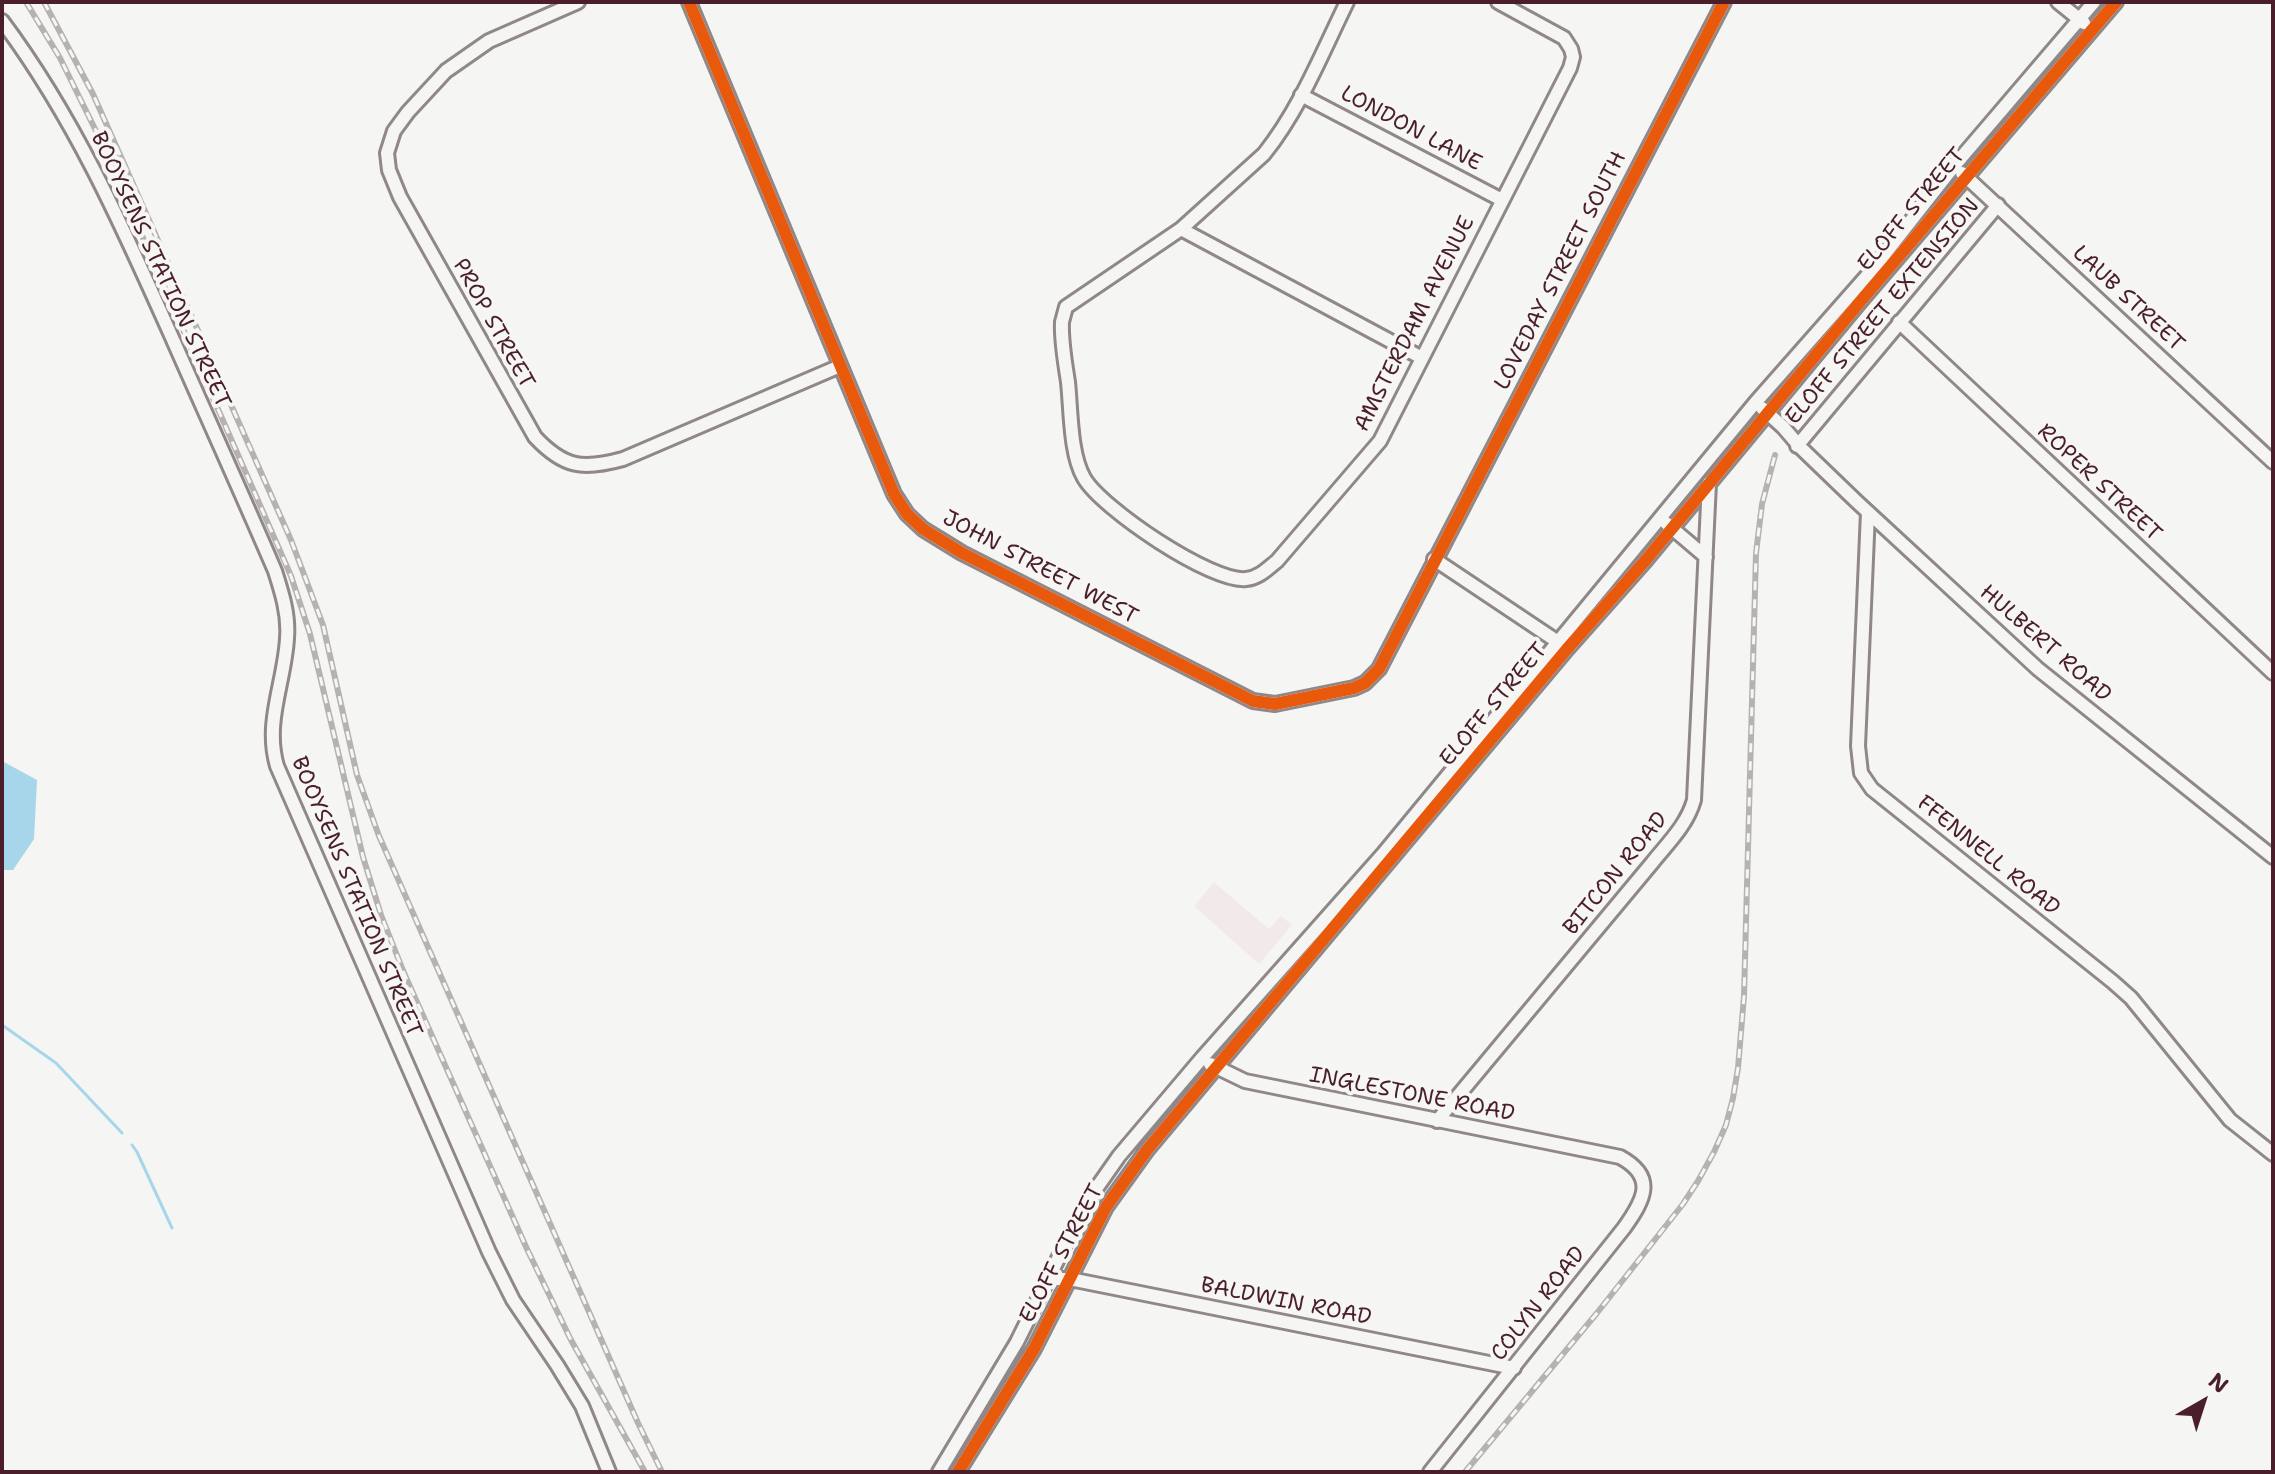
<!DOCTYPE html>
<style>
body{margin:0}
#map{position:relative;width:2275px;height:1474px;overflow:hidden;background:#f5f5f3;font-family:"Shantell Sans",sans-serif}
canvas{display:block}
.frame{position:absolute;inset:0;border:4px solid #4a1f2b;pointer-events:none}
.north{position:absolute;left:2163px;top:1362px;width:80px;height:80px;-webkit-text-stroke:6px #f6f6f2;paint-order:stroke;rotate:39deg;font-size:22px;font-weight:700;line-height:32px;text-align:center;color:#4a1f2b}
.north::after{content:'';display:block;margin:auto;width:28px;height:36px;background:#4a1f2b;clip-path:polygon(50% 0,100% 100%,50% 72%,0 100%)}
</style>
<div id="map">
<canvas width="2275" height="1474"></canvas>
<div class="frame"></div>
<div class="north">N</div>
</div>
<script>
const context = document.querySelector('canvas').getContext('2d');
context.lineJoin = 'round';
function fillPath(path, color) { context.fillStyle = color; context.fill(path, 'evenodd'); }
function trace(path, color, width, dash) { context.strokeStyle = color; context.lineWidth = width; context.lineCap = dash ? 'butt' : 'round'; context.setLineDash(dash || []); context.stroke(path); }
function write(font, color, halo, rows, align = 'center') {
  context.font = font + ' "Shantell Sans",sans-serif'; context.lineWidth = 8; context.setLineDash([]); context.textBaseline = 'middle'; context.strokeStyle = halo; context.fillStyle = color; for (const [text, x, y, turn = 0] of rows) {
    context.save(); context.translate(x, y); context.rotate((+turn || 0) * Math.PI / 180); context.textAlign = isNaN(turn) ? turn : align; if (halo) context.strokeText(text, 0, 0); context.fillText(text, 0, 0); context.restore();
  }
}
fillPath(new Path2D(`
 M1214 882 1269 929 1281 916 1292 925 1259 964 1194 906Z`), '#f2e9eb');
fillPath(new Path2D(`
 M2 761 37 780 34 839 13 870H2Z`), '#a7d6ea');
trace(new Path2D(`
 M2 1025 56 1063 122 1133
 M132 1145 137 1152 172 1228`), '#a7d6ea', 3);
const minor = new Path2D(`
 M578 2 489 41 446 71 408 112 394 131 387 153 389 170 400 197 535 437C564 468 583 470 623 459L840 366
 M689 2 894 494 907 514 923 529 962 553 1253 701 1275 704 1354 688 1365 683 1379 669 1724 2
 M1347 2C1322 53 1300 109 1264 154L1181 229 1066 307 1062 322C1061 341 1065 362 1068 382 1071 410 1070 454 1084 478 1102 509 1212 583 1246 579 1259 578 1268 568 1277 561L1380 441 1570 68 1573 57 1571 49 1564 38 1498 2
 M2058 2 2084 23
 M2 21C76 120 124 230 174 342 208 419 242 494 275 571 282 593 289 615 287 638 285 681 264 722 277 766L489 1252 513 1300 557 1365 582 1406 609 1472
 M1301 95 1502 200
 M1962 173 2273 462
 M1181 229 1422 358
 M1899 322 2273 673
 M1762 408 1783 427 1801 448 1856 501 2038 669 2273 857
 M1797 446 1998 205
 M1868 512 1858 746 1861 773 1872 789 2113 982 2131 998 2230 1120 2273 1154
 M1666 523 1706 557
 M1434 559 1561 644
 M1210 1064 1245 1081 1620 1157C1657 1177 1644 1200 1624 1228L1430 1472
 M1437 1121 1652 863C1668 843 1687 825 1694 800L1709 483
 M1050 1279H1070L1514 1368
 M939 1472 1017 1342 1084 1206 1119 1156 1202 1058 1383 854 1755 403 1873 269 1954 166 2094 2
 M958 1472 1034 1349 1106 1207 1147 1150 1567 649 1645 561 1859 303 2116 2`);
trace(minor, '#8f8788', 18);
trace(minor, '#f5f5f3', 12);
const rail = new Path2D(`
 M26 2 60 58 98 135 291 576 310 634 363 857 381 915 404 973 527 1249 571 1340 645 1472
 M44 2 93 94 291 540 323 625 357 775 379 836 638 1423 662 1472
 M1465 1472 1597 1313 1683 1204 1698 1181 1714 1152 1726 1125 1733 1098 1738 1068 1744 996 1756 553 1762 504 1775 455`);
trace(rail, '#b6b2b2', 6);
trace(rail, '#f6f6f2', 3, [9]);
trace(new Path2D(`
 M689 2 894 494 907 514 923 529 962 553 1253 701 1275 704 1354 688 1365 683 1379 669 1724 2
 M958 1472 1034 1349 1106 1207 1147 1150 1567 649 1645 561 1859 303 2116 2`), '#e8590c', 12);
write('22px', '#4a1f2b', '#f6f6f2', [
 ["LONDON LANE",1411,129,28],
 ["ELOFF STREET",1912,210,-50],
 ["BOOYSENS STATION STREET",160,270,65],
 ["LOVEDAY STREET SOUTH",1561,271,-63],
 ["LAUB STREET",2128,299,43],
 ["ELOFF STREET EXTENSION",1883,312,-50],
 ["PROP STREET",493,324,61],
 ["AMSTERDAM AVENUE",1415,324,-63],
 ["ROPER STREET",2099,483,43],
 ["JOHN STREET WEST",1040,568,28],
 ["HULBERT ROAD",2045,644,41],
 ["ELOFF STREET",1494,705,-50],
 ["FFENNELL ROAD",1988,856,39],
 ["BITCON ROAD",1616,874,-51],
 ["BOOYSENS STATION STREET",356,897,67],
 ["INGLESTONE ROAD",1412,1095,11],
 ["ELOFF STREET",1062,1254,-62],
 ["BALDWIN ROAD",1286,1302,11],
 ["COLYN ROAD",1539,1304,-52]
]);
</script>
